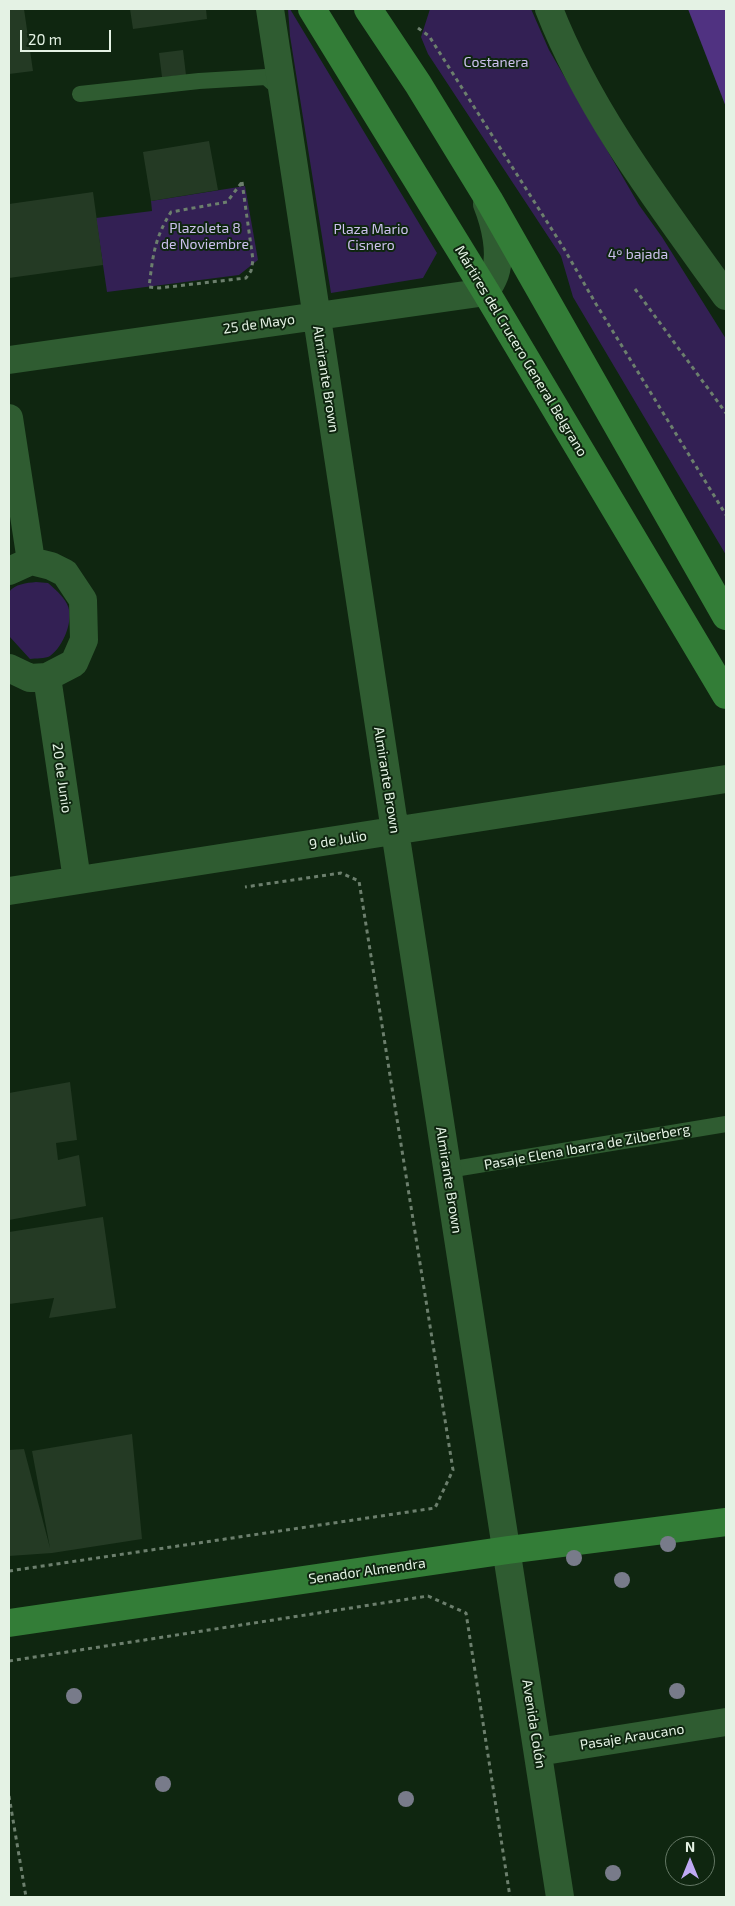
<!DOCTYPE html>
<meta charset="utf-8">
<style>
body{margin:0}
#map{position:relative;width:735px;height:1906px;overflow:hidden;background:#0f2610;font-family:"Exo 2",sans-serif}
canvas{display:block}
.frame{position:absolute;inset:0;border:10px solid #e4f2e4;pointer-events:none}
.north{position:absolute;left:665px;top:1836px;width:50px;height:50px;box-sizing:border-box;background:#0f2610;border:1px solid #647865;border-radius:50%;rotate:0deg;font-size:14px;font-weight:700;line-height:20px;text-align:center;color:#e4f2e4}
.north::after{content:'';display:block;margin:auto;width:18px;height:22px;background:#bfa9f4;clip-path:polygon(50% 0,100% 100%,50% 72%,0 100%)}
.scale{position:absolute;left:20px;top:30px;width:91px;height:22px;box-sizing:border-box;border:2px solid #e4f2e4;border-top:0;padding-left:6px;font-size:15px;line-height:18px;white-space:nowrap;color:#e4f2e4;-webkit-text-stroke:4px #0f2610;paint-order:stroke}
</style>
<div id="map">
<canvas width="735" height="1906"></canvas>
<div class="frame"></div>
<div class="north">N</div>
<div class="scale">20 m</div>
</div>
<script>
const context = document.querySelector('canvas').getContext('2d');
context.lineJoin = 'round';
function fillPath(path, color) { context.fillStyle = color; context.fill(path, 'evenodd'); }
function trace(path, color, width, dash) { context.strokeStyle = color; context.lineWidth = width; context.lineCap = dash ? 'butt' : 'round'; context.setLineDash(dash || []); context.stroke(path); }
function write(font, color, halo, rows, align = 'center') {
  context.font = font + ' "Exo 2",sans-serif'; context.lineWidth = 4; context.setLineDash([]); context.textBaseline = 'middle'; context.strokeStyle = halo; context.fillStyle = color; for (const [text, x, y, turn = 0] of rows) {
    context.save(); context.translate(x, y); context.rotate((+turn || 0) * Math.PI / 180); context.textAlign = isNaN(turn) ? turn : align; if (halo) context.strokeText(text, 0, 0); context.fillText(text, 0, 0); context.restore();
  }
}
fillPath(new Path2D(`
 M288 9H290L437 253 423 278 331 293 290 36Z
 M430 9H531L549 50 639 205 662 237 726 339V555L573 297 561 256 428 54 421 37Z
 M245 186 258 260 239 275 107 292 96 218 152 211 151 201Z
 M36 582 48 583C55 589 63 596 67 604 75 619 63 647 50 656 45 659 36 658 30 659L9 636V592C15 584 26 583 36 582Z`), '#332054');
fillPath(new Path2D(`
 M688 9H726V107Z`), '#503281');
fillPath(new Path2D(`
 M9 9H24L33 71 9 74Z
 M130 9H206L207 19 133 29Z
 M183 50 186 75 162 77 159 53Z
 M209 141 218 190 151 201 143 152Z
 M93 192 103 265 9 278V204Z
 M70 1082 77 1140 56 1143 58 1160 79 1155 86 1206 9 1220V1093Z
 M103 1217 116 1308 49 1318 54 1298 9 1304V1232Z
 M132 1434 142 1539 52 1553 9 1556V1450L24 1449 50 1548 32 1451Z`), '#243a24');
trace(new Path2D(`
 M418 28 429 36 563 247 596 304 726 515
 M242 182 253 260 251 271 246 278 159 288 149 287C153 256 154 239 171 212L227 202Z
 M635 289 726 413
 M9 1571 435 1508 453 1470 359 881 341 873 245 887
 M9 1661 428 1596 466 1613 510 1897
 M9 1796 26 1897`), '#6c7f6d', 3, [4, 4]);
trace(new Path2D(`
 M80 94 199 81 266 77 282 91
 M448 1170 726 1124`), '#2f5c31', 16);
trace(new Path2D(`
 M270 9 395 831 560 1897
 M549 9C589 112 662 207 726 296
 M9 360 486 292C489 286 493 280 495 274 502 253 495 224 487 204
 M9 418 31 561
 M9 571 31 561 51 566 65 573 83 600 84 640 74 663 47 677 30 678 9 668
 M47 677 77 880
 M9 891 726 779
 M538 1752 726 1722`), '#2f5c31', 28);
trace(new Path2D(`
 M312 9 486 292 726 695
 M368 9 418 84 489 200 726 616
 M9 1623 508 1550 726 1522`), '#337d37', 28);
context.fillStyle = '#787b8a';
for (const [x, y] of [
 [668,1544],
 [574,1558],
 [622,1580],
 [677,1691],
 [74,1696],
 [163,1784],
 [406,1799],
 [613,1873]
]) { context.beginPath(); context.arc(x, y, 8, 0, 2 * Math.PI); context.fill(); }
write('14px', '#cdc1ee', '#0f2610', [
 ["Costanera",496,62],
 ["Plazoleta 8",205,228],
 ["de Noviembre",205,244],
 ["Plaza Mario",371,229],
 ["Cisnero",371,245],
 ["4º bajada",638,254]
]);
write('14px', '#e4f2e4', '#0f2610', [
 ["25 de Mayo",259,324,-8],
 ["Mártires del Crucero General Belgrano",521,351,59],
 ["Almirante Brown",326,379,81],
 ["20 de Junio",62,778,82],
 ["Almirante Brown",387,780,81],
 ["9 de Julio",338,840,-9],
 ["Pasaje Elena Ibarra de Zilberberg",587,1147,-10],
 ["Almirante Brown",449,1180,81],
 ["Senador Almendra",367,1571,-8],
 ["Avenida Colón",534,1724,81],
 ["Pasaje Araucano",632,1737,-9]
]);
</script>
